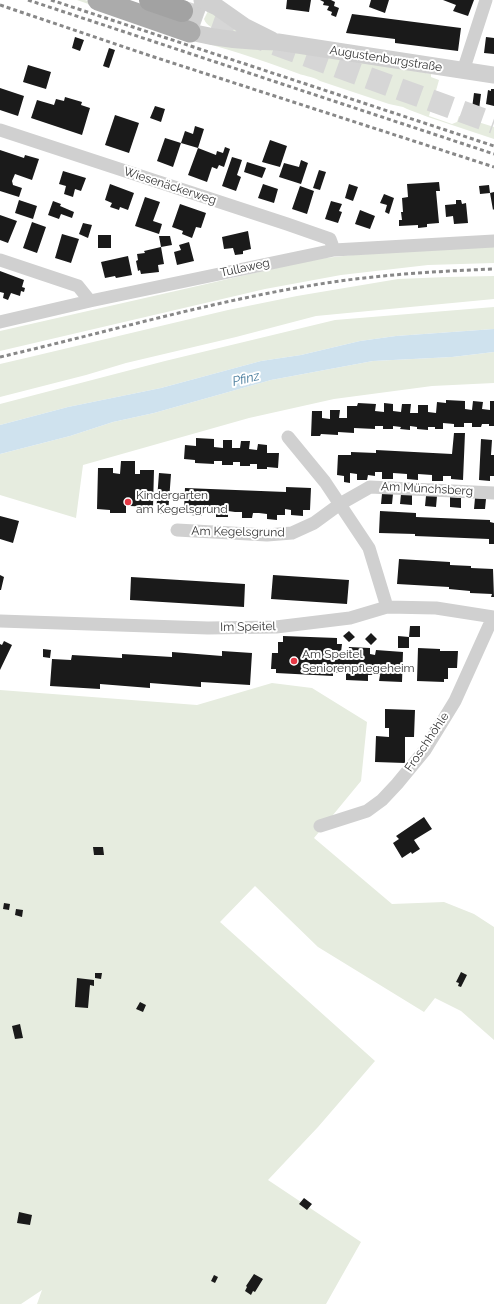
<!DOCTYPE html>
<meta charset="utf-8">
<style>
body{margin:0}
canvas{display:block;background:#fff}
</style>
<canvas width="494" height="1304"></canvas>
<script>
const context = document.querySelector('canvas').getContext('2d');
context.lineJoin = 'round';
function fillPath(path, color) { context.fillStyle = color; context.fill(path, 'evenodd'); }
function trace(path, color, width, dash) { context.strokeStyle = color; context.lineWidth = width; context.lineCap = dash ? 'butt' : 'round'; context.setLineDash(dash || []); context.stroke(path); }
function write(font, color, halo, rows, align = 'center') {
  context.font = font + ' Raleway,sans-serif'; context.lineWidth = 4; context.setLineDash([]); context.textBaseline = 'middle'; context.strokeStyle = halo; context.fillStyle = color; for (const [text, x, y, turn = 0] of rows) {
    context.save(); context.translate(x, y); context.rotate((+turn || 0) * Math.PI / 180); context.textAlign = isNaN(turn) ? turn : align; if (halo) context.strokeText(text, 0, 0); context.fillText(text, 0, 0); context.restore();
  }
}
fillPath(new Path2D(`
 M77 0H85L146 21 431 74V77L439 80 429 116 452 124 457 122 459 116 494 127V139L428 117 407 109 403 107 389 104 320 81C312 76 303 76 294 72 259 59 222 47 185 38Z
 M208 11 243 32C232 31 209 33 204 19Z
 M494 246V263L428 265 341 275 265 289 0 351V331L316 259 353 255Z
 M494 276V299L316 316 236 337 126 363 86 375 0 397V364L30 357 228 310 297 296 398 279 447 277Z
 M494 307V329L396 336 360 341 301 355 261 361 161 388 68 407 0 425V404L165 361 335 320Z
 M494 352V383L432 386 334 399 249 418 83 465 76 518 0 495V454L70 436 113 422 154 413 271 380 373 361 452 357Z
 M272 683 312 688 367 722 361 781 314 838 392 904 444 902 474 914 494 927V1040L461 1011 435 998 424 1012 318 947 255 886 220 922 375 1061 318 1127 268 1180 361 1242 326 1304H37L42 1290 21 1304H0V690L197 705Z`), '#e6ecdf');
fillPath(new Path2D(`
 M494 329V352L452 357 373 361 271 380 154 413 113 422 70 436 0 454V425L68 407 161 388 261 361 301 355 360 341 396 336Z`), '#cfe2ee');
fillPath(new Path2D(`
 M287 0H311L309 12 286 9Z
 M320 0H331L335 2 334 6 339 8 336 17 331 15 332 12 327 10 329 6 323 5 324 2Z
 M371 0H389L385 13 369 7Z
 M443 0H474L468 16 453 11 456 5Z
 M352 14 461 28 458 51 395 43V39L346 33Z
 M75 37 84 40 80 51 72 48Z
 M486 37 494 38V54L484 53Z
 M109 48 115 50 109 68 103 66Z
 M28 65 51 72 46 89 23 82Z
 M0 88 24 96 18 116 0 110Z
 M491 89H494V106L486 104 488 90 491 91Z
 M474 93 481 94 478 117 471 116Z
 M65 97 82 102 81 105 90 108 82 135 31 118 37 100 54 105 56 99 64 101Z
 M155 106 165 109 161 122 150 118Z
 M115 115 139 123 129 153 105 145Z
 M195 126 204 129 198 148 181 143 185 131 193 134Z
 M165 138 181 143 173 167 157 161Z
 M270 140 287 146 280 167 262 162Z
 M225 147 230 149 224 167 219 165 217 169 212 167 207 182 188 175 198 148 216 155 217 151 223 153Z
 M0 150 24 158 25 155 39 159 32 180 15 174 12 181 13 185 22 188 19 197 0 191Z
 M232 157 242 160 237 175 241 177 236 191 222 186Z
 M301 160 308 163 301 184 279 177 284 163 299 167Z
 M247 162 266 168 262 178 244 172Z
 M319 170 326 172 320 190 313 188Z
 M63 171 86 178 81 191 75 189 73 197 64 194 66 186 59 184Z
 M439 182 440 191H436L439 223 427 224V227L418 228V225L399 226V220H402L401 212H403L402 198 408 197 407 184Z
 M110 184 134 193 128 210 120 207 119 210 110 207 112 203 105 200Z
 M263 184 278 189 274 203 258 198Z
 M349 184 358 187 353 201 345 198Z
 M489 185 490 193 480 194 479 186Z
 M300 186 314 191 307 214 292 209Z
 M494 192V209L493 210 490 193Z
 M384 194 394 198 389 214 385 212 387 205 380 203Z
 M145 197 160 202 153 221 162 224 159 234 135 226Z
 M19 200 37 206 33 219 15 213Z
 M456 200H461L462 204 466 203 468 223 454 224 453 216 446 217 445 205 456 204Z
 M53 201 61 204 60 206 74 212 72 218 61 214 59 219 48 215Z
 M331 201 342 204 339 211 342 212 338 223 325 219Z
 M180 204 206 213 201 228 196 227 192 238 182 234 183 231 172 227Z
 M360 210 375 216 370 229 355 224Z
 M0 215 17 221 8 243 0 240Z
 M32 222 46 227 37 253 23 248Z
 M83 223 92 225 88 238 79 234Z
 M248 231 251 249 243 251V254L235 255 233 248 224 249 222 237Z
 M62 234 79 239 71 263 55 258Z
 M98 235H111V248H98Z
 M159 236H170L172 245 161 247Z
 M189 242 194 261 177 265 174 252 181 250 179 245Z
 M161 247 164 264 158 265 159 272 141 274 140 270 138 271 136 261 138 260 137 254 145 253 144 251Z
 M128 256 132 275 116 278 115 276 105 278 101 262Z
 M0 271 24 280 22 287 25 288 24 292 21 291 20 296 11 293 8 300 3 298 4 293 0 292Z
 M446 400 465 401V409L472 410 473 401 483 402 482 409 490 410V401H494V426H489V424H482L481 427H472V423H464V427H454V424L443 423V429H435V427H428V430L417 429V427L410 426V430L400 429 401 427 393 426V429H383V426H375V429L354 428V433L338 432V435L321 434 320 436H311L312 411H322V418L330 419V410H340L339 418H347V406H357L358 403 376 404 375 411 384 412V403L393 404V411L401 412 402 404H411L410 413H418V405H428V412L436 413 437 402 446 403Z
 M454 433H465L463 480 451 479V476H443V481H432V475L418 474V480L407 479V474L393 473V479H382V472H375V476L368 475 367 480H357V474L350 473V483L344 482V476L337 475 338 455H351V452L376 453V450L452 454Z
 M196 438 214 439V447L223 448V440H232V448H240L241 441H250L249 449 257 450 258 444 267 445V453H279L278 468 267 467V469H257V464H250V466H240V462H233V465H222V461H214V464L195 463V460L184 459 185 445 196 446Z
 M481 439 492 440 491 455H494V476H490V481L479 480Z
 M121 461H135V474H140V470H154L153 507 130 506 131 504 126 503V513H110V510L97 509 98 468H113V473L120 474Z
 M159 473 171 474 168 514 156 513Z
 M286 487 311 488 310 510H303V516L291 515V510L285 509V515H277V520L267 519V514L259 513H253L252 518H242V512H235L228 511V517H216V510H202V516L191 515V509H184L185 488 286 492Z
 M382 494H393L392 504H381Z
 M401 494 412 495V505L400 504Z
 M426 496H437L436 507 425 506Z
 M450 497 461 498V508L450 507Z
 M475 498 486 499 485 509H474Z
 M380 511 416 513V517L490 520V522L494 523V544H489V539L415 536V534L379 533Z
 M0 516 19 521 13 543 0 539Z
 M399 559 450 562V565L471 566V568L493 569 494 597H491L492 594 470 593V591L449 589V587L397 584Z
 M0 575 4 577 1 590H0Z
 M273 575 349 580 347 604 271 599Z
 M131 577 245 584 244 607 130 600Z
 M410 626H420V637H409Z
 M349 631 355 637 349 642 343 636Z
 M371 633 377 639 371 645 365 639Z
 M283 636 337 638V644H342L341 652H348L349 647 370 648V654L375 655 376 650 403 652 402 682 379 681 380 675H368V681L346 680V673H333V676L276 673V669H271L272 653H278V642H283Z
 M398 636 409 637V648H398Z
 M4 641 12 645 0 670V644L2 645Z
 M418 648 440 649V651H458L457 668H448V679H444V682L417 681Z
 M43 649 51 650 50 658 43 657Z
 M222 651 252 653 250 685 201 682V687L150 683V688L100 684V689L50 686 52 659 71 660 72 655 122 658V654L172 657V652L222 656Z
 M385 709 415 710 414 737H405V763L375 762 376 736 389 737V728H385Z
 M424 817 432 829 414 840 420 849 412 854 411 852 402 858 393 843 399 839 396 836Z
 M93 847H103L104 855H94Z
 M4 903 10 904 9 910 3 909Z
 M16 909 23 910 22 917 15 915Z
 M461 972 467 975 461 987 458 986 459 983 456 982Z
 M95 973H102L101 979 95 978Z
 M77 978 94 980V986L90 985 88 1008 75 1007Z
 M140 1002 146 1005 143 1012 136 1009Z
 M20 1024 23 1038 15 1039 12 1026Z
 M304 1198 312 1204 307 1210 299 1204Z
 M19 1212 32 1215 30 1225 17 1223Z
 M254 1274 263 1279 255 1292 253 1291 251 1295 245 1291 247 1287 246 1286Z
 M214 1275 218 1277 215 1283 211 1281Z`), '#1a1a1a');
trace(new Path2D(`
 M182 11 494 123`), '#d6d6d6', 22, [22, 11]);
trace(new Path2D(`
 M190 32 202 0
 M463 71 486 0
 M0 130 287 224 330 239 334 250
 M0 260 78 286 90 301
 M0 322 90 301 334 250 494 241
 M288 437 325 482 369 548 387 607
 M177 530 267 535 292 533 314 523 340 504 370 487 494 493
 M0 621 208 628 276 627 350 618 387 607 436 608 494 617
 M320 826 367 811 382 800 397 784 425 750 455 701 493 617`), '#d0d0d0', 13);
trace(new Path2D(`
 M202 0 217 7 244 26 272 40
 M190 32C219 39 249 42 278 42L494 75`), '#d0d0d0', 17);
trace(new Path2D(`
 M98 0 190 32`), '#ababab', 21);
trace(new Path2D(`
 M150 0 182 11`), '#a2a2a2', 22);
trace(new Path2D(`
 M28 0 494 154
 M51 0 494 146
 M0 5 151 56 494 167
 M0 357C112 331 226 297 340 281 391 274 442 271 494 269`), '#888', 3, [4, 3]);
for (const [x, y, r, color] of [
 [128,502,4,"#e63946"],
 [294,661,4,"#e63946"]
]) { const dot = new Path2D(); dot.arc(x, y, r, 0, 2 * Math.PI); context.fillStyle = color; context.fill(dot); trace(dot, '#fff', 1.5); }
write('12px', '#333', '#fff', [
 ["Augustenburgstraße",386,59,9],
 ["Wiesenäckerweg",170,186,18],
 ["Tullaweg",245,268,-12],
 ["Am Münchsberg",427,489,3],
 ["Am Kegelsgrund",238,532,1],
 ["Im Speitel",248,627,-1],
 ["Froschhöhle",427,742,-56]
]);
write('12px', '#333', '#fff', [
 ["Kindergarten",136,495],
 ["am Kegelsgrund",136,509],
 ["Am Speitel",302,654],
 ["Seniorenpflegeheim",302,668]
], 'left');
write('italic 13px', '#3f7597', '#fff', [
 ["Pfinz",246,379,-13]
]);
</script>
